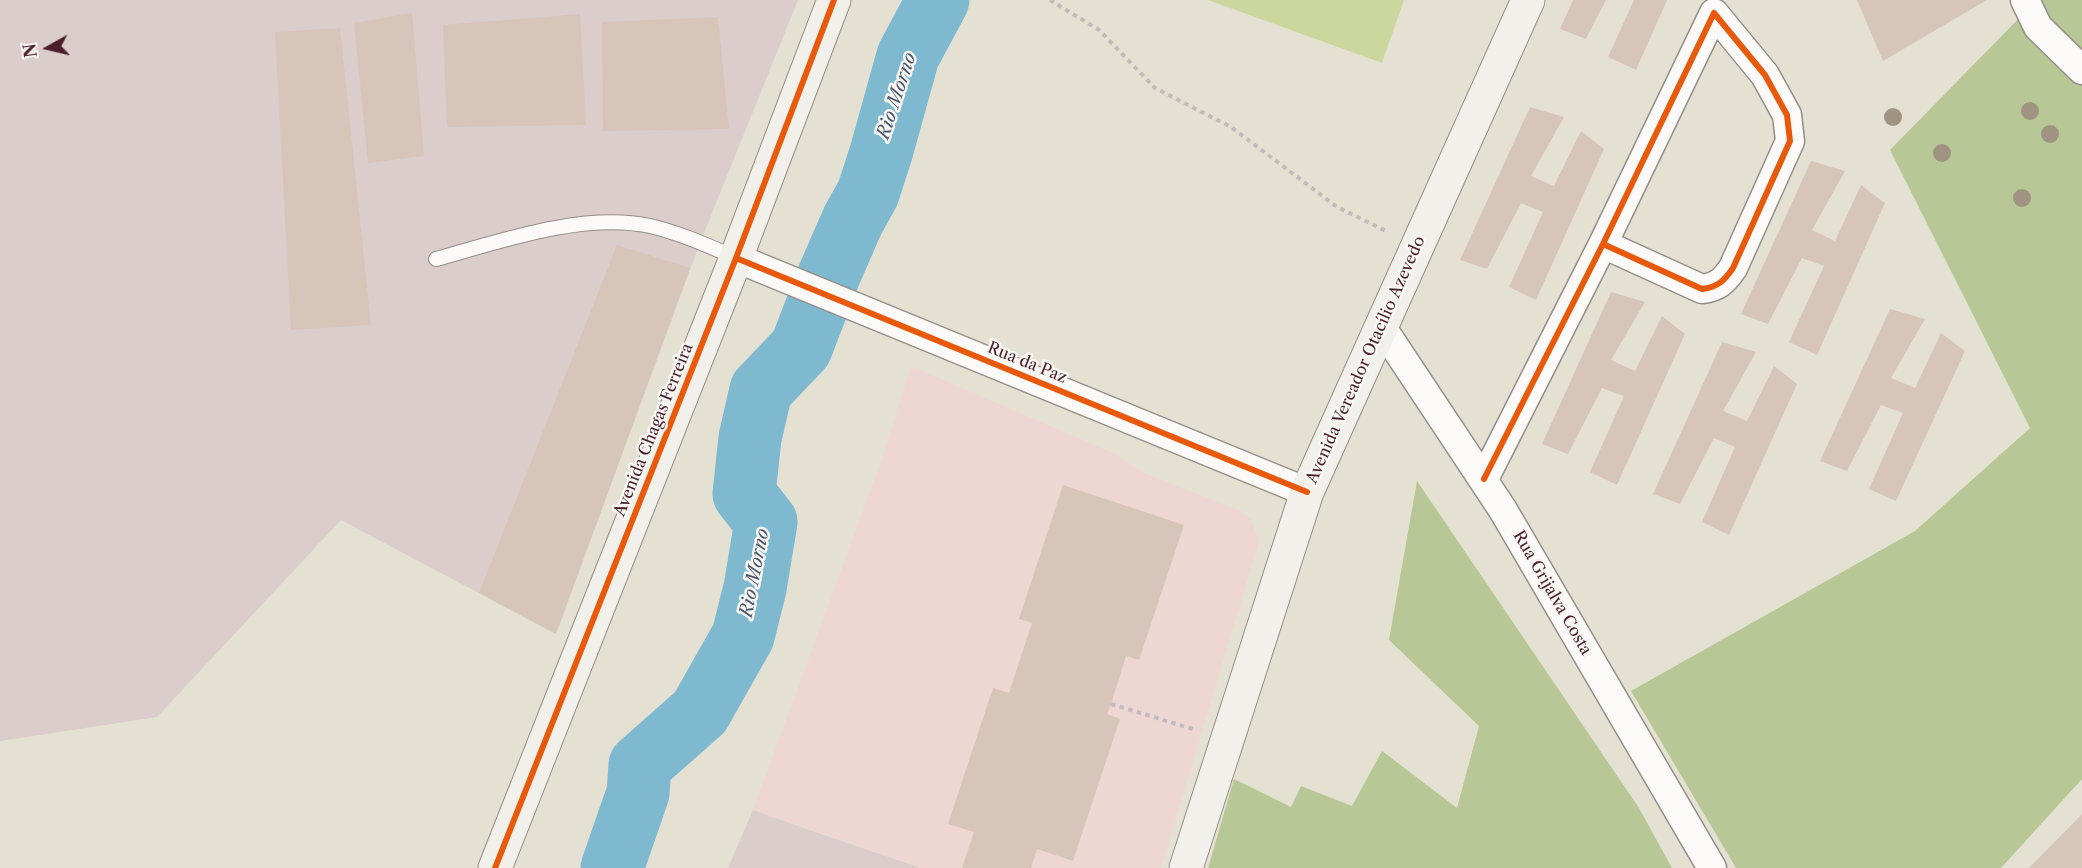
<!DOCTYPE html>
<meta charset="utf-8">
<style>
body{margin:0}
#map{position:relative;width:2082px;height:868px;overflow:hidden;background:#e4e1d3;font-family:"Libre Caslon Text",serif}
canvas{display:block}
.north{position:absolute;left:18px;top:18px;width:60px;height:60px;-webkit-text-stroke:4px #f6f6f2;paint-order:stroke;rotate:262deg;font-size:16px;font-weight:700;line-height:24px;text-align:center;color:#4a1f2b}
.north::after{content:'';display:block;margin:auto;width:21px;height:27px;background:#4a1f2b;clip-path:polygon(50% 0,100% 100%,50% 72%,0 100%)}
</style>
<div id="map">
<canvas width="2082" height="868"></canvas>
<div class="north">N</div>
</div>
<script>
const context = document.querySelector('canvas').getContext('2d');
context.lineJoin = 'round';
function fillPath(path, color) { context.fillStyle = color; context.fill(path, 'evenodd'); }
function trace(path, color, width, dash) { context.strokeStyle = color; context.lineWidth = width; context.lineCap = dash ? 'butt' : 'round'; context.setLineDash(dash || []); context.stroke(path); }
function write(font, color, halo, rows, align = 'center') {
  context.font = font + ' "Libre Caslon Text",serif'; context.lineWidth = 5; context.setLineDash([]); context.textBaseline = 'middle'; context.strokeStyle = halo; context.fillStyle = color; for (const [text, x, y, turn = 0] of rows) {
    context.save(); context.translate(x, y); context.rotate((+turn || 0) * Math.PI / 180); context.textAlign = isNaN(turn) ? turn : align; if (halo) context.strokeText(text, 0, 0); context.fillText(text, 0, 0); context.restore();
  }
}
fillPath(new Path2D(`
 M911 366 1113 453 1146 474 1239 510 1251 519 1259 542 1161 868H922L753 810 883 456Z`), '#eed7d2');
fillPath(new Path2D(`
 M0 0H798L700 243 556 634 341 520 157 717 0 741Z
 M753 810 801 827 921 868H728Z`), '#dacdcc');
fillPath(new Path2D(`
 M1208 0H1404L1382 63Z`), '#ccd79d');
fillPath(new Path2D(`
 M2030 0H2082V779L2001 868H1736L1631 691 1915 531 2030 428 1890 150 2028 9Z
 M1417 481 1639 808 1672 868H1208L1234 779 1291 807 1301 786 1352 806 1382 751 1457 808 1479 726 1389 640Z`), '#b7c795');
trace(new Path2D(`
 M612 868 638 793 640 765 700 712 743 636 755 588 766 522 744 494 750 438 761 390 801 348 829 275 853 220 868 193 881 153 908 56 938 0`), '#7eb9d0', 63);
fillPath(new Path2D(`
 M1573 0H1606L1586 39 1560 29Z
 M1634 0H1667L1636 70 1608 57Z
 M1857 0H1987L1883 61Z
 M412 13 424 156 368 163 354 23Z
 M580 14 586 125 447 127 443 25Z
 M718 17 729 129 603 131 602 22Z
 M340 28 371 325 291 330 275 32Z
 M1530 107 1564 117 1531 176 1554 186 1581 131 1604 149 1536 300 1509 287 1543 212 1521 203 1487 269 1460 260Z
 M1811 161 1845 171 1812 230 1835 241 1861 185 1885 203 1817 355 1789 342 1824 266 1802 258 1768 324 1741 314Z
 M617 245 690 268 556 634 479 593Z
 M1611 292 1645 302 1611 360 1635 371 1662 316 1685 334 1617 485 1590 472 1624 396 1602 388 1568 454 1542 444Z
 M1890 309 1925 319 1891 378 1915 388 1941 333 1965 351 1896 501 1869 489 1903 413 1881 405 1847 471 1820 461Z
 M1722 342 1756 352 1723 411 1747 421 1774 366 1797 384 1729 535 1702 522 1735 447 1714 438 1680 504 1653 494Z
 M1063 485 1184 525 1139 660 1126 656 1111 704 1107 714 1120 719 1073 861 1037 849 1031 868H962L974 832 948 824 993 688 1009 693 1032 623 1019 619Z
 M2082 814V868H2029Z`), '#d7c5ba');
const lane = new Path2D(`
 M436 259C501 241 583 212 650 226 680 233 709 246 736 258`);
const street = new Path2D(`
 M2025 0 2038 27 2082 70
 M736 258 1307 492
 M1381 326 1503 510 1712 868
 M1484 479 1603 244 1714 13 1765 75 1787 115 1790 141 1733 268C1724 281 1718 287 1702 289L1603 244`);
const secondary = new Path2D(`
 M495 868 736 258 834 0
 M1186 868 1307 492 1528 0`);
trace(lane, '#968d88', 16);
trace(street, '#968d88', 31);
trace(secondary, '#968d88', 35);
trace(new Path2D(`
 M1050 0 1099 30 1155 88 1231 127 1337 207 1386 231
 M1111 704 1196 730`), '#c1bcbb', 4, [4.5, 4.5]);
trace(lane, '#fbfaf8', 14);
trace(street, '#fbfaf8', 28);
trace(secondary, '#f2f0ea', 33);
trace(new Path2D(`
 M736 258 1307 492
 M1484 479 1603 244 1714 13 1765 75 1787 115 1790 141 1733 268C1724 281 1718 287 1702 289L1603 244
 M495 868 736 258 834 0`), '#e8590c', 6);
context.fillStyle = '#a19382';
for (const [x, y] of [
 [2030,111],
 [1893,117],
 [2050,134],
 [1942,153],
 [2022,198]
]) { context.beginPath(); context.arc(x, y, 9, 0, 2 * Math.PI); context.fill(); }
write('16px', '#4a1f2b', '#f6f6f2', [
 ["Avenida Vereador Otacílio Azevedo",1366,360,-66],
 ["Rua da Paz",1027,363,22],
 ["Avenida Chagas Ferreira",654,430,-68],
 ["Rua Grijalva Costa",1552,593,60]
]);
write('italic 18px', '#4d566c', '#f6f6f2', [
 ["Rio Morno",897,96,-72],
 ["Rio Morno",755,573,-79]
]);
</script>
